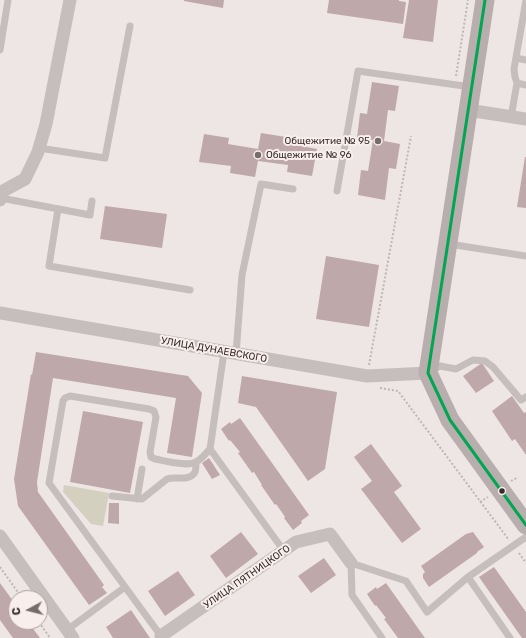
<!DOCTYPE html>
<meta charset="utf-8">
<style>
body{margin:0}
#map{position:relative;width:526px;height:638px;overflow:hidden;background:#ede6e4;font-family:Rubik,sans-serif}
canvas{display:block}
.north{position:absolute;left:8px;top:590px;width:40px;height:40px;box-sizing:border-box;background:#f8efec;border:1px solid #aba19f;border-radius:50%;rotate:263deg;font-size:11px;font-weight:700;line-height:16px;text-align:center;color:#372b2b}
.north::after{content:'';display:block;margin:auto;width:14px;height:18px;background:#776c6c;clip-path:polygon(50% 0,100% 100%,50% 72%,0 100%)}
</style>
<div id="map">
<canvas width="526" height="638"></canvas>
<div class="north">С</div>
</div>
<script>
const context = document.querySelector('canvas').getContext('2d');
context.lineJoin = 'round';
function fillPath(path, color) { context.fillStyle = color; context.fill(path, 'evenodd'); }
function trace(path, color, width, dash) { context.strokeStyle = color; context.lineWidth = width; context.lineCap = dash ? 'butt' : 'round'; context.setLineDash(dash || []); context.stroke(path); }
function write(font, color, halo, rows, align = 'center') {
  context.font = font + ' Rubik,sans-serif'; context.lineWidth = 4; context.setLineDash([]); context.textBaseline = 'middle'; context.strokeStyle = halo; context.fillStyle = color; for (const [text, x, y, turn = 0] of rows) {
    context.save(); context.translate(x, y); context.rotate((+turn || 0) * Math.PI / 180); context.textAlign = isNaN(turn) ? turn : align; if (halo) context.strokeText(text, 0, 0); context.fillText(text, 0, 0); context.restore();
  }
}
fillPath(new Path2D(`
 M64 485 109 493 103 526 91 524 63 492Z`), '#d3d0bf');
fillPath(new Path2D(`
 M184 0H224L223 8 184 1Z
 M329 0H399V1L406 2 403 24 327 13Z
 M409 0H438L433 42 403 38Z
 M372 82 399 86 395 111 388 110 384 141 400 144 396 169 389 168 385 200 358 195 361 170 368 171 373 140 357 138 360 113 367 114Z
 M261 133 286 137 285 143 317 149 312 176 287 172 288 165 258 161 255 177 230 173 231 166 199 162 204 134 229 138 228 144 258 149Z
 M525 157H526V208L517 207Z
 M105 206 167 214 162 248 100 239Z
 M326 256 379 265 369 327 316 319Z
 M36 352 188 376 202 393 192 457 167 453 176 398 53 378 37 482 38 492 104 585 102 587 107 593 89 605 18 506 14 479 31 374 32 375Z
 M482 363 494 381 476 393 463 376Z
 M242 376 337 392 325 469 308 481 256 407 238 403Z
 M512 396 524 413 526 412V455L515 439 512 441 492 411Z
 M83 411 143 422 130 493 70 482Z
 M240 418 309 515 301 521 302 523 293 530 284 518 285 517 281 511 276 504 275 505 261 485H262L254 472 252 473 238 453 240 452 230 440 229 441 221 429 230 422 231 424Z
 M371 444 402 486 394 492 421 529 402 543 361 489 372 481 354 457Z
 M209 458 220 475 212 479 202 463Z
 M109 503H119V524L108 523Z
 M241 532 258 554 226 578 210 556Z
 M473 532 484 547 477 552V553L429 587 423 578V574L425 572 421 566 466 534Z
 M324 558 336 575 311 593 298 576Z
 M494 567 526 612V638H522L479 577Z
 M178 571 195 595 165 616 148 591Z
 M0 583 16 605V622H28L40 638H13L10 634 0 620Z
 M386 583 425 638H398L384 619 386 618 376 605 375 606 367 594 376 587 377 589Z
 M131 610 150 638H113L106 627Z`), '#bfa8a9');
trace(new Path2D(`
 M456 76 468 0
 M369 365 411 136
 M380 388 398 391 509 540
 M511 481 518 477
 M480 502 488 497
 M519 553 526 563
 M0 567 22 598
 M39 622 50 638`), '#bfb6b5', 2, [2, 2]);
trace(new Path2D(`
 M0 50 8 0
 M516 58 526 60
 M517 83 515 77 514 69 526 0
 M511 117 517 83 526 85
 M39 148 105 158 130 26
 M337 191 358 71 471 87
 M1 198 90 215 92 201
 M58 209 49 266 190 290
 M449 244 526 256
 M224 352 210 449 284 551
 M236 354 242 275 261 184 293 189
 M431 371 440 366 456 369 473 360 485 361 493 367 521 400 526 397
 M112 496 142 499 167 479C175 476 190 482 195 472 196 470 196 465 196 462
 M137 499 142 469
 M67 630 125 587
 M161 636 49 483 63 401 65 398 70 396 149 409 154 411 156 417 150 452 151 457 155 459C166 461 187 467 196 462 202 459 206 453 210 449
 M382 638 352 595 351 563 406 581 427 612 468 577
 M510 638 468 577 526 537`), '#c6bebd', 7);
trace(new Path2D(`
 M468 110 526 119
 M0 200 3 191 25 179 38 152 46 124 70 0
 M0 313 367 376 428 373
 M0 536 73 638
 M163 638 161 636 296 542 330 534 351 563`), '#c6bebd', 13);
trace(new Path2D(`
 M485 0 428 373 450 420 526 525`), '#b7aead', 19);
trace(new Path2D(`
 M485 0 428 373 450 420 526 525`), '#00a651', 3);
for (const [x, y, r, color] of [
 [378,141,4,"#776c6c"],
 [258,155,4,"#776c6c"],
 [502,491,3.5,"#372b2b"]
]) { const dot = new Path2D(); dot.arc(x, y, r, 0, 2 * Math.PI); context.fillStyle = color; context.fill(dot); trace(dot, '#f8efec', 1.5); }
write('10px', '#372b2b', '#f8efec', [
 ["Общежитие № 95",370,141],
 ["Общежитие № 96",266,155,"left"]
], 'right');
write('10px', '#372b2b', '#f8efec', [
 ["УЛИЦА ДУНАЕВСКОГО",214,350,10],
 ["УЛИЦА ПЯТНИЦКОГО",247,577,-35]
]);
</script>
